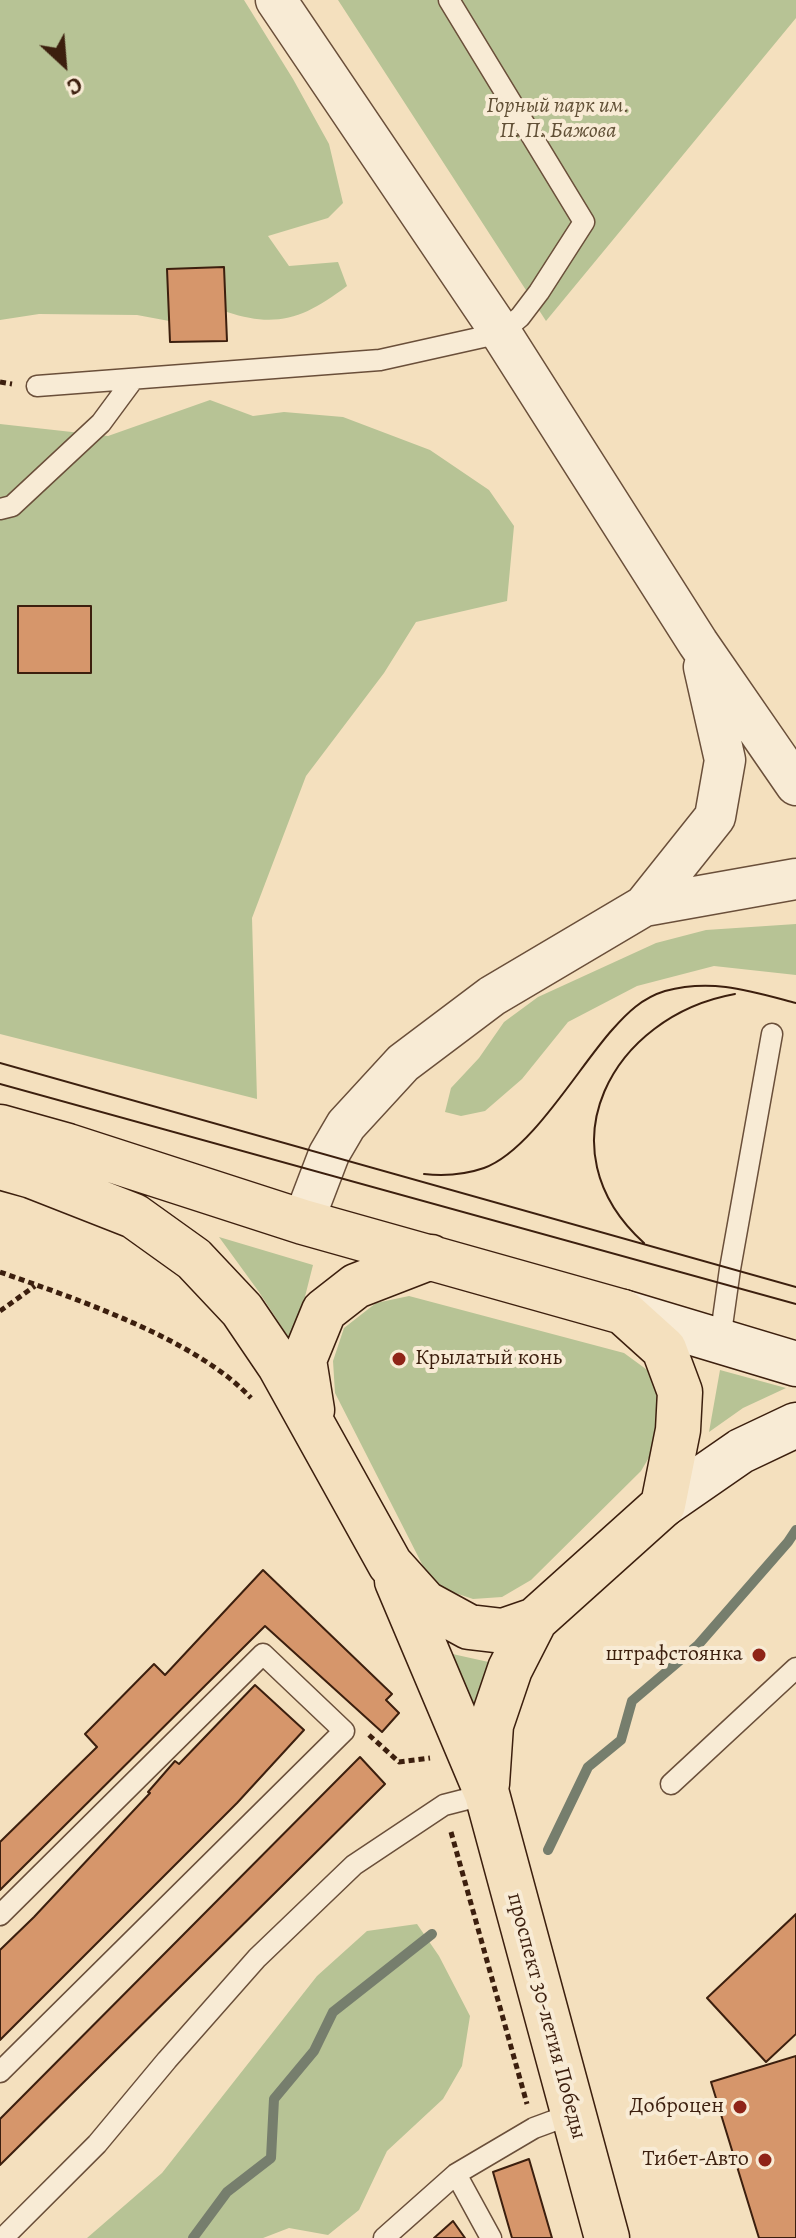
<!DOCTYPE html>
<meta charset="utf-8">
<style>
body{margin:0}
#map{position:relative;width:796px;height:2238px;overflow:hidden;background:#f4e0be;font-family:Alegreya,serif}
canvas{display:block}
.north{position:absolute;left:24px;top:24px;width:80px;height:80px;-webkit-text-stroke:6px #f8ebd5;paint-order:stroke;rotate:154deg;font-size:22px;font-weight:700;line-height:32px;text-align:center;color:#3c1f0e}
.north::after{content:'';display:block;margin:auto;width:28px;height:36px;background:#3c1f0e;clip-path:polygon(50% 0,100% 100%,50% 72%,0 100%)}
</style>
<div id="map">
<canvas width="796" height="2238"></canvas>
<div class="north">С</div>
</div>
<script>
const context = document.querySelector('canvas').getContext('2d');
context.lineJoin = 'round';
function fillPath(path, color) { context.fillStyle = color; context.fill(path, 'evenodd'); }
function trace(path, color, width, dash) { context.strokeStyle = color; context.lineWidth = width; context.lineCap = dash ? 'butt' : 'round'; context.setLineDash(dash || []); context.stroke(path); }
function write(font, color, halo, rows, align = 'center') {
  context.font = font + ' Alegreya,serif'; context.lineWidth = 8; context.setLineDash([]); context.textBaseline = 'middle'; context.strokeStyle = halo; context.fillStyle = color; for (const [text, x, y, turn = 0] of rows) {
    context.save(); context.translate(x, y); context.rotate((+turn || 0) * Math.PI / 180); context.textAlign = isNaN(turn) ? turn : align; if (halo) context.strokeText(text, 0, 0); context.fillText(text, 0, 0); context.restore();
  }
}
fillPath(new Path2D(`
 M0 0H244L293 79 329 144 343 203 328 218 268 236 289 266 338 262 347 286C306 317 278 329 227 312L196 326 137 315 39 314 0 320Z
 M338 0H796V18L546 321Z
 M210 400 253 416 284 412 343 417 430 450 489 490 514 526 507 601 416 622 384 673 306 776 252 918 257 1099 0 1034V424L108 436Z
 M796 924V975L714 966 637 986 568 1022 522 1079 485 1111 461 1116 445 1112 451 1088 479 1058 504 1022 538 997 656 943 706 930Z
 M219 1237 313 1265 293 1344 259 1292Z
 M409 1296 624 1353 650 1372 661 1401 664 1432 641 1471 531 1580 502 1597 473 1599 443 1589 425 1570 335 1393 333 1361 344 1328 376 1303Z
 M720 1370 786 1388 743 1408 709 1432Z
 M448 1653 493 1663 476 1709Z
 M417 1924 439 1956 470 2016 462 2066 443 2099 387 2151 359 2210 328 2235 289 2228 263 2238H87L162 2173 317 1976 367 1931Z`), '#b7c395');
trace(new Path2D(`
 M548 1850 588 1767 621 1740 632 1701 698 1645 788 1542 796 1530
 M193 2238 227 2192 271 2158 274 2099 314 2051 333 2012 432 1934`), '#767e6d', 10);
const building = new Path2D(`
 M224 267 227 341 170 342 167 269Z
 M18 606H91V673H18Z
 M263 1570 392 1694 386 1700 399 1713 382 1732 265 1626 0 1890V1842L97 1747 85 1734 154 1664 165 1675Z
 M255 1685 304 1730 237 1803 0 2040V1950L34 1917 150 1793 148 1792 175 1761 179 1764Z
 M360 1757 385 1784 0 2165V2119Z
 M796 1914V2034L766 2062 707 1998Z
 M796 2056V2238H759L711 2082Z
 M529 2159 552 2238H512L493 2172Z
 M453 2221 465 2238H434Z`);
fillPath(building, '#d6966b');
trace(building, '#3c1f0e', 2);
const lane = new Path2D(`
 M37 386 380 360 501 333 520 317 539 292 584 222 449 0
 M0 509 12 506 101 423 132 381
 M720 1340 730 1269 772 1034
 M671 1784 796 1668
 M0 1915 263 1654 344 1731 0 2072
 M456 2174 491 2238
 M3 2238 97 2144 167 2060 257 1958 354 1865 444 1805 487 1794
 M384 2238 456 2174 534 2128 572 2114`);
const street = new Path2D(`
 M276 0 501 333 698 643 796 785
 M644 906 715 817 725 760 704 667
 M303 1222 329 1154 346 1125 403 1063 492 996 644 906 796 879`);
const secondary = new Path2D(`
 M623 1312 796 1364
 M663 1505 741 1451 796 1425`);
const primary = new Path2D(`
 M0 1127 68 1146 303 1222 623 1312 664 1349 680 1392 678 1430 663 1505 535 1620 503 1631 469 1627 425 1603 390 1564 280 1366 242 1310 194 1259 134 1216 32 1176 0 1167
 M312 1410 304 1360 324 1311 356 1286 431 1257
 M397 1581 487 1794 607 2238
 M487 1784 491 1725 510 1669 535 1620`);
trace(lane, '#6a4f3a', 23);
trace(street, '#6a4f3a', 43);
trace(secondary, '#3c1f0e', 47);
trace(primary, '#3c1f0e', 47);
trace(new Path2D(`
 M0 382 12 384
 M0 1272C76 1299 196 1339 251 1398
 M0 1311 35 1286
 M369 1735 399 1762 430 1758
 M451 1832 527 2104`), '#3c1f0e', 5, [6, 4]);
trace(lane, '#f8ebd5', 20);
trace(street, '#f8ebd5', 40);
trace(secondary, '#f8ebd5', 44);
trace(primary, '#f4e0be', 44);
trace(new Path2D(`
 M0 1063 796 1287
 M0 1084 796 1304
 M424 1174C444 1176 464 1175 484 1168 531 1151 578 1068 612 1030 627 1013 642 998 665 991 712 978 751 991 796 1003
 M644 1243C540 1149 612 1016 735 994`), '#3c1f0e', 2);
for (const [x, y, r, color] of [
 [399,1359,8,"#8f2418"],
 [759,1655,8,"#8f2418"],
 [740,2107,8,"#8f2418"],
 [765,2160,8,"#8f2418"]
]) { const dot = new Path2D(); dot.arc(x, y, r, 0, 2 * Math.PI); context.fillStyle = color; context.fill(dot); trace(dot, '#f8ebd5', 3); }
write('italic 22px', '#615036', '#f8ebd5', [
 ["Горный парк им.",558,107],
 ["П. П. Бажова",558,132]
]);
write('22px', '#3c1f0e', '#f8ebd5', [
 ["Крылатый конь",415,1359,"left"],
 ["штрафстоянка",743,1655],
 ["Доброцен",724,2107],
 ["Тибет-Авто",749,2160]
], 'right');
write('22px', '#3c1f0e', '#f8ebd5', [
 ["проспект 30-летия Победы",546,2016,75]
]);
</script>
